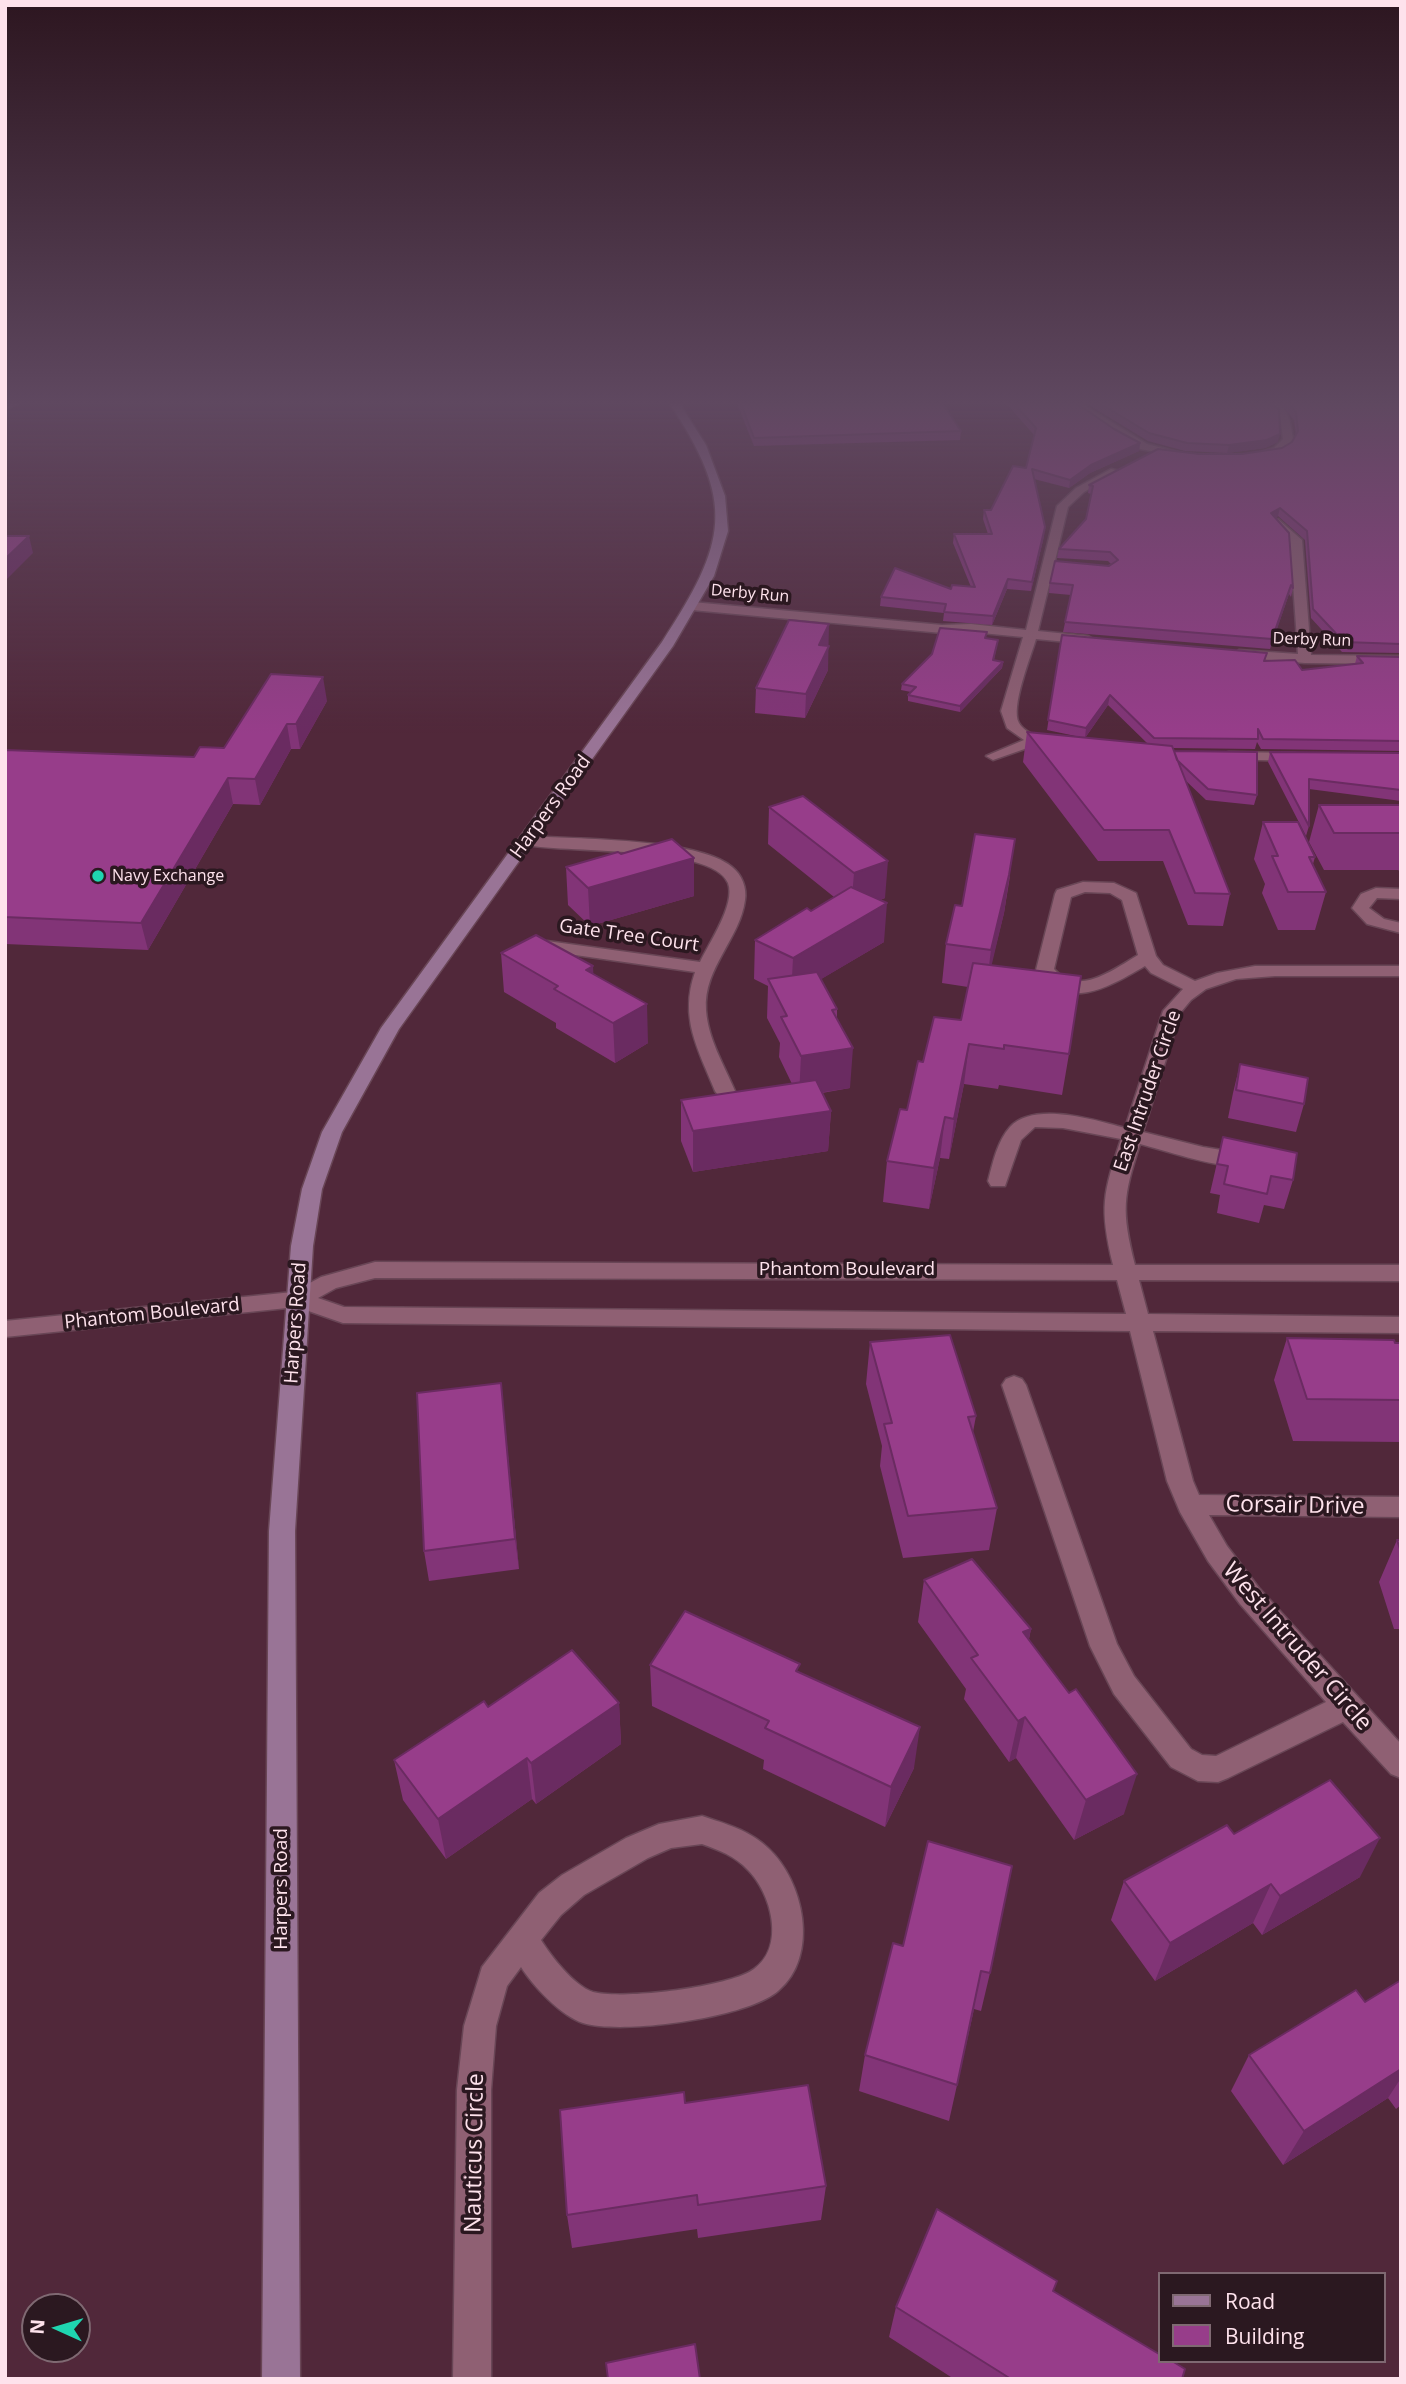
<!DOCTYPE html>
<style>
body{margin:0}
#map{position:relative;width:1406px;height:2384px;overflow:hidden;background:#51283a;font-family:"Open Sans",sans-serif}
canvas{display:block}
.frame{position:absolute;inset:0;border:7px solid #fee2ec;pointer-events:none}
.legend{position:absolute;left:1158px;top:2272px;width:228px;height:91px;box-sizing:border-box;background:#2b1820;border:2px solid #7f6972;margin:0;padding:9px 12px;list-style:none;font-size:21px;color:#fee2ec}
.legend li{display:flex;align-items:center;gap:14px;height:35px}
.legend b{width:35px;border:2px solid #7f6972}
.north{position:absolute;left:21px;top:2293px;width:70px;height:70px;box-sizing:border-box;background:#2b1820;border:2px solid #7f6972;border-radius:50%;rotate:274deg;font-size:19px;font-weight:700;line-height:28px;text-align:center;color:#fee2ec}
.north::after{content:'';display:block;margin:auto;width:24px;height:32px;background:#1fd5b0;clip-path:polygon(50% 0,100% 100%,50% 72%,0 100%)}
</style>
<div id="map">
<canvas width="1406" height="2384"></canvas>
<div class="frame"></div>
<ul class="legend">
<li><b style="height:9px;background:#997496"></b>Road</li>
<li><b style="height:19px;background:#973d8a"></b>Building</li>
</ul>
<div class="north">N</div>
</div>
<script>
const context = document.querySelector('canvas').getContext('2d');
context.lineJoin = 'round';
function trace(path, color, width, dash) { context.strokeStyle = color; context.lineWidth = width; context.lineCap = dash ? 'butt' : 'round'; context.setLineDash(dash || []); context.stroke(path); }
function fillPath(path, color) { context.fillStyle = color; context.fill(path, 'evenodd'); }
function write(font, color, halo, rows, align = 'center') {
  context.font = font + ' "Open Sans",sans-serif'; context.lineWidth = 7; context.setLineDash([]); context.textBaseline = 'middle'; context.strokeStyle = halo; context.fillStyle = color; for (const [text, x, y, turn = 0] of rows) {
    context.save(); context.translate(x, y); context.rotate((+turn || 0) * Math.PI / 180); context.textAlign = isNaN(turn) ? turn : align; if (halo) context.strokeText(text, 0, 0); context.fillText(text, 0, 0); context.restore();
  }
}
const street = new Path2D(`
 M1066 401H1077L1147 444 1185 454 1180 457 1140 449Z
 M1253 401C1285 398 1289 411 1293 439L1282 452 1254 459 1249 456 1274 448 1283 439 1280 416 1272 409Z
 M1111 469 1120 471 1084 492 1068 507 1038 631 1088 636 1095 640 1088 644 1036 639C1031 656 1010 708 1019 723 1025 734 1045 739 1056 744L1058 747 1056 750 1051 751 1036 745 993 760 986 756 1024 740 1007 728 1001 711 1023 637 971 632 942 633 692 610 686 606 692 602 942 625 971 624 1026 630 1057 506 1076 488Z
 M1278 519 1302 540 1311 655 1401 656V664L1305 663 1234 657 1232 654 1239 650 1298 654 1290 541 1272 522Z
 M1229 752 1295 753 1302 757 1295 761 1224 759 1222 756 1224 753Z
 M527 836C573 839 699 838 732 867 742 875 747 888 745 900 740 939 703 968 706 1010 708 1039 724 1065 735 1091L732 1095H718L715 1091C698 1049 679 1018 695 972L547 951 538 946 547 941 700 962C709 943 736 904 728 883 712 844 560 854 521 844L519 841 521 838Z
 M1083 882 1114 883 1136 893 1156 956 1163 965 1195 981 1217 973 1255 966H1401V976H1275L1236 979 1206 989 1191 1000 1181 1012 1143 1132 1203 1147 1253 1155 1256 1160 1253 1165C1227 1172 1167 1151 1140 1144 1123 1197 1121 1210 1135 1265H1401V1281L1139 1280 1148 1314 1401 1317V1333L1153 1331 1193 1481 1199 1495 1401 1497V1517L1209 1515 1227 1546 1259 1588 1401 1744V1778L1391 1774 1343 1722 1228 1778 1218 1782 1198 1781 1171 1767 1114 1694 1090 1646 1002 1385 1006 1379 1014 1376 1022 1379 1026 1385 1117 1644 1134 1676 1191 1749 1202 1755 1216 1756 1326 1702 1240 1604 1208 1561 1180 1512 1167 1481 1130 1331 343 1323 297 1307 5 1337V1321L293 1292 321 1277 375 1262 1113 1265C1099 1207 1103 1194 1121 1139L1063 1128 1035 1127 1021 1140 1005 1186H991L988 1181C993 1162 997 1142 1010 1127 1034 1101 1095 1120 1125 1128L1163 1011 1183 989 1151 973 1145 966C1109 987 1067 1013 1036 970L1055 894 1057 890ZM1085 892 1110 893 1122 900 1138 955C1113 970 1078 997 1054 969L1071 897ZM375 1278 1117 1280 1126 1314 344 1307 318 1298 336 1288Z
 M1376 888 1401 889V899L1377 898 1369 908 1384 919 1401 923V933L1367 924 1352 908 1361 894Z
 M702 1816C726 1824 749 1830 768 1848 804 1881 820 1956 778 1991 747 2018 622 2035 583 2023 561 2016 533 1986 521 1967L507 1986 496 2026 491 2090V2379H453L457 2090 464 2026 482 1967 539 1893 562 1875 626 1838 659 1824ZM702 1844C719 1850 735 1856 748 1870 771 1893 786 1946 754 1969 730 1987 622 2000 593 1992 574 1986 551 1956 541 1940L561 1915 584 1895 648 1858 671 1848Z`);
const secondary = new Path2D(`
 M12 401H24L5 410V403Z
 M668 401H678L706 445 725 496 728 531 714 576 673 646 399 1029 342 1132 322 1189 313 1246 295 1531 300 2379H262L269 1531 291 1246 302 1189 322 1132 381 1028 662 642C727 542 737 504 668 401Z`);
trace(street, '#694656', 3);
trace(secondary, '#694656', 3);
fillPath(street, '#8f6073');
fillPath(secondary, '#997496');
fillPath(new Path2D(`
 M736 401H941L961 431 960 440 754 446Z
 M1004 401H1073L1114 429 1140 443 1139 451 1090 473 1069 488 1034 479 1044 536 1031 591 1007 589 992 625 943 621 944 613 880 606 881 597 971 587 953 543 954 534H988L983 519 984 510H991L1026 468 1034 435Z
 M1074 401H1263L1278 442 1265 448 1227 453 1185 451 1148 441 1084 402Z
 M1268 401H1401V653L1342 652 1311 618 1305 540 1278 516 1276 518 1293 588 1291 597 1289 594 1270 649 1063 632 1071 595 1049 593 1050 583 1111 564 1108 561 1057 558 1059 549 1086 519 1091 494 1088 493 1089 485 1199 454H1242L1282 448 1292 442 1296 435 1294 420 1282 406Z
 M1062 635 1267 653 1265 661 1302 670 1355 664 1357 656 1401 657V751L1261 749 1257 742 1255 749 1173 748 1174 751 1257 795 1254 805 1206 800 1185 780 1230 894 1223 926 1188 925 1163 861H1098L1023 762 1027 732 1148 744 1108 705 1085 738 1047 730Z
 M987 639 998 640 994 660 1003 662 1002 668 960 712 908 701V695L911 692 901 690 902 684Z
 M828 646V670L805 718 755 713 756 688Z
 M327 701 300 749H291L260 805 233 804 148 950 5 944V750L194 757 224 748Z
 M1270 752 1401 753V801L1309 789V826L1306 836 1268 762Z
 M803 796 885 898 880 900 884 942 821 979 837 1009V1019L850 1088 822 1093 831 1111 828 1151 693 1172 681 1141V1100L792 1084 779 1057 780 1043 767 1018 768 986 754 979 755 940 811 911 834 897 768 844 769 807Z
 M1319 805H1401V872L1398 870H1324L1309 842Z
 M1263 822 1315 857 1313 864 1326 892 1315 930H1278L1262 893 1265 884 1254 859Z
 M621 854 694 858V896L590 926 568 905 566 867Z
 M1010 876 1004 913 991 965 1069 1054 1062 1095 999 1085 998 1089 964 1084 949 1159 940 1158 929 1209 883 1202 887 1161 907 1110 923 1062 961 1020 968 987 942 983 946 944 962 906Z
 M501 953 593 973 648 1043 615 1063 556 1028V1023L504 992Z
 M1240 1064 1304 1104 1296 1132 1228 1118 1233 1093Z
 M1223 1137 1293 1180 1284 1209 1264 1205 1259 1223 1217 1213 1220 1195 1210 1193Z
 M1287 1338 1401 1343V1442L1293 1441 1274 1380Z
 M870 1342 976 1416 973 1432 997 1508 989 1550 903 1558 880 1466 882 1446 866 1384Z
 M501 1383 519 1569 429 1581 424 1551Z
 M1397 1540H1401V1629H1394L1379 1582Z
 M924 1580 1031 1629 1029 1639 1124 1814 1074 1840 1016 1758 1009 1762 964 1699 966 1689 918 1622Z
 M650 1665 799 1673 914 1768 885 1827 763 1769 764 1760 652 1706Z
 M619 1703 621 1744 536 1804 532 1799 446 1859 403 1800 394 1760 488 1707Z
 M1234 1834 1360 1877 1262 1935 1253 1923 1155 1981 1111 1920 1124 1881Z
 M893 1943 990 1973 981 2011 974 2009 949 2121 859 2091 865 2055Z
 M1401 1980V2105L1396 2109 1388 2098 1283 2165 1231 2091 1249 2055 1365 2002Z
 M685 2103 826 2186 821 2220 698 2238 697 2229 572 2248 567 2215Z
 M1053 2291 1182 2379H954L889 2337 896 2307Z`), '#823477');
fillPath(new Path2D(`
 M1280 434 1278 442 1265 448 1227 453 1229 445Z
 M1140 443 1139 451 1090 473 1069 488 1070 480 1091 465Z
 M1280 508 1278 516 1269 522 1271 513Z
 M1045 527 1044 536 1031 591 1032 582Z
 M29 536 33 553 5 581V559Z
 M1008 579 1007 589 992 625 993 616Z
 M1291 585 1289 594 1270 649 1272 639Z
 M829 624 828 670 805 718 806 694 819 645Z
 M1003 662 1002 668 960 712V706Z
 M323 677 327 701 300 749 296 724Z
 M1110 695 1108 705 1085 738 1086 728Z
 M287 724 291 749 260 805 255 779Z
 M228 778 233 804 148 950 141 923Z
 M1015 839 1004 913 986 989 991 950Z
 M694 858V896L590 926 588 888Z
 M888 861 885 898 851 910 854 873Z
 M887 903 884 942 791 997 793 958Z
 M593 966 595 1005 586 970Z
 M647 1004 648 1043 615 1063 613 1023Z
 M969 1044 964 1084 949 1159 954 1119Z
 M853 1048 850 1088 799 1096 801 1056Z
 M831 1111 828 1151 693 1172V1131Z
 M945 1117 940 1158 929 1209 934 1168Z
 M501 1383 504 1413 519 1569 515 1539Z
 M1031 1629 1022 1670 1023 1632Z
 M619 1703 621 1744 536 1804 531 1763Z
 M1025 1717 1016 1758 1009 1762 1018 1721Z
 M920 1727 914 1768 885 1827 891 1787Z
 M527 1758 532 1799 446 1859 438 1819Z
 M1137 1774 1124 1814 1074 1840 1086 1800Z
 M1380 1838 1360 1877 1262 1935 1280 1896Z
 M1271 1884 1253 1923 1155 1981 1170 1943Z
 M1401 2069V2078L1388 2098 1283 2165 1304 2131Z`), '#6a2b61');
const building = new Path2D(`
 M740 401H941L961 431 754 438Z
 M1012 401H1073L1114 429 1140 443 1091 465 1070 480 1032 469 1045 527 1032 582 1008 579 993 616 944 612 946 604 881 597 895 568 951 589 952 585 975 587 954 534H992L984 510H991L1013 466 1026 468 1036 428Z
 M1096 401H1263L1279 409 1280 434 1267 440 1229 445 1187 443 1149 433Z
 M1286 401H1401V644L1344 642 1313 609 1307 531 1280 508 1271 513 1289 533 1293 588 1291 585 1272 639 1065 622 1073 585 1050 583 1055 561 1109 566 1118 560 1110 552 1059 549 1086 519 1093 486 1089 485 1158 449 1199 454H1242L1282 448 1292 442 1298 431 1296 412Z
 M5 536H29L5 559Z
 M789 620 829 624 819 645 829 646 806 694 756 688Z
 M940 628 987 632 985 638 998 640 993 660 1003 662 960 706 908 695 916 687 902 684 932 654Z
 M1062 635 1267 653 1264 661 1295 660 1302 670 1363 663 1357 656 1401 657V741L1263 739 1258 729V739L1154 738 1110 695 1086 728 1048 720Z
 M271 674 323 677 296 724H287L255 779 228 778 141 923 5 917V750L194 757 200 747 224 748Z
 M1027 732 1172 746 1230 894 1195 893 1169 830H1104Z
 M1174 751 1257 752V795L1208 789 1177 760Z
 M1270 752 1401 753V790L1309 779V826Z
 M803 796 888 861 854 873 769 807Z
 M1319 805H1401V833H1334Z
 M1263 822H1298L1315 857H1309L1326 892H1288L1272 856H1278Z
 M975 834 1015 839 1009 875 991 950 946 944 955 905 962 906Z
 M672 839 694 858 588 888 566 867 618 852 621 854Z
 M851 887 887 903 793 958 755 940 807 908 811 911Z
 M536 935 593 966 586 970 647 1004 613 1023 554 989 558 986 501 953Z
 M973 963 1081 976 1069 1054 1004 1045V1049L969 1044 954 1119 945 1117 934 1168 887 1161 900 1109 907 1110 918 1061 923 1062 934 1017 961 1020Z
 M817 972 837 1009 832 1010 853 1048 801 1056 781 1017 787 1016 768 979Z
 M1240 1064 1308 1078 1304 1104 1236 1090Z
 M816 1080 831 1111 693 1131 681 1100Z
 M1223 1137 1297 1153 1293 1180 1271 1176 1267 1194 1224 1184 1228 1166 1217 1164Z
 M950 1335 976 1416 968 1417 997 1508 908 1516 884 1424 892 1423 870 1342Z
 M1287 1338 1394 1340 1395 1343H1401V1400L1307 1399Z
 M501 1383 515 1539 424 1551 417 1393Z
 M1397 1540H1401V1552Z
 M972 1559 1031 1629 1023 1632 1069 1693 1076 1689 1137 1774 1086 1800 1025 1717 1018 1721 971 1658 978 1655 924 1580Z
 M685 1611 800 1664 796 1671 920 1727 891 1787 765 1728 769 1721 650 1665Z
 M572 1650 619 1703 531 1763 527 1758 438 1819 394 1760 484 1701 488 1707Z
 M1330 1780 1380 1838 1280 1896 1271 1884 1170 1943 1124 1881 1227 1825 1234 1834Z
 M928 1841 1012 1866 990 1973 981 1971 957 2085 865 2055 893 1943 903 1946Z
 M1401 1980V2069L1304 2131 1249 2055 1356 1990 1365 2002Z
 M808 2085 826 2186 698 2205 697 2195 567 2215 560 2110 684 2092 685 2103Z
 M937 2209 1057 2281 1053 2291 1159 2354V2361H1172L1185 2369 1182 2379H1011L896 2307Z
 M695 2344 700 2379H608L606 2363Z`);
fillPath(building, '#973d8a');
trace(building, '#6a2b61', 2);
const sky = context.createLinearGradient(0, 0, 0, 734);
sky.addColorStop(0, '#2d1620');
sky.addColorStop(0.55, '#5f4860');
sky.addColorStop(1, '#5f486000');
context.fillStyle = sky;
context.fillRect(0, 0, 1406, 734);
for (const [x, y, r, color] of [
 [98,876,7,"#1fd5b0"]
]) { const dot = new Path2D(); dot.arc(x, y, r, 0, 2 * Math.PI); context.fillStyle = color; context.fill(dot); trace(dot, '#2b1820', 2.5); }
write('16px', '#fee2ec', '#2b1820', [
 ["Derby Run",750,594,5],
 ["Derby Run",1312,640,2]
]);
write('16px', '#fee2ec', '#2b1820', [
 ["Navy Exchange",112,876]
], 'left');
write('19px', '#fee2ec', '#2b1820', [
 ["Harpers Road",551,807,-54],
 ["Gate Tree Court",629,936,8],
 ["East Intruder Circle",1148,1091,-71],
 ["Phantom Boulevard",847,1270],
 ["Phantom Boulevard",152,1314,-6],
 ["Harpers Road",296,1323,-86],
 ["Harpers Road",282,1889,-90]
]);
write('23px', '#fee2ec', '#2b1820', [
 ["Corsair Drive",1295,1506,1],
 ["West Intruder Circle",1297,1647,49],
 ["Nauticus Circle",475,2153,-89]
]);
</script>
